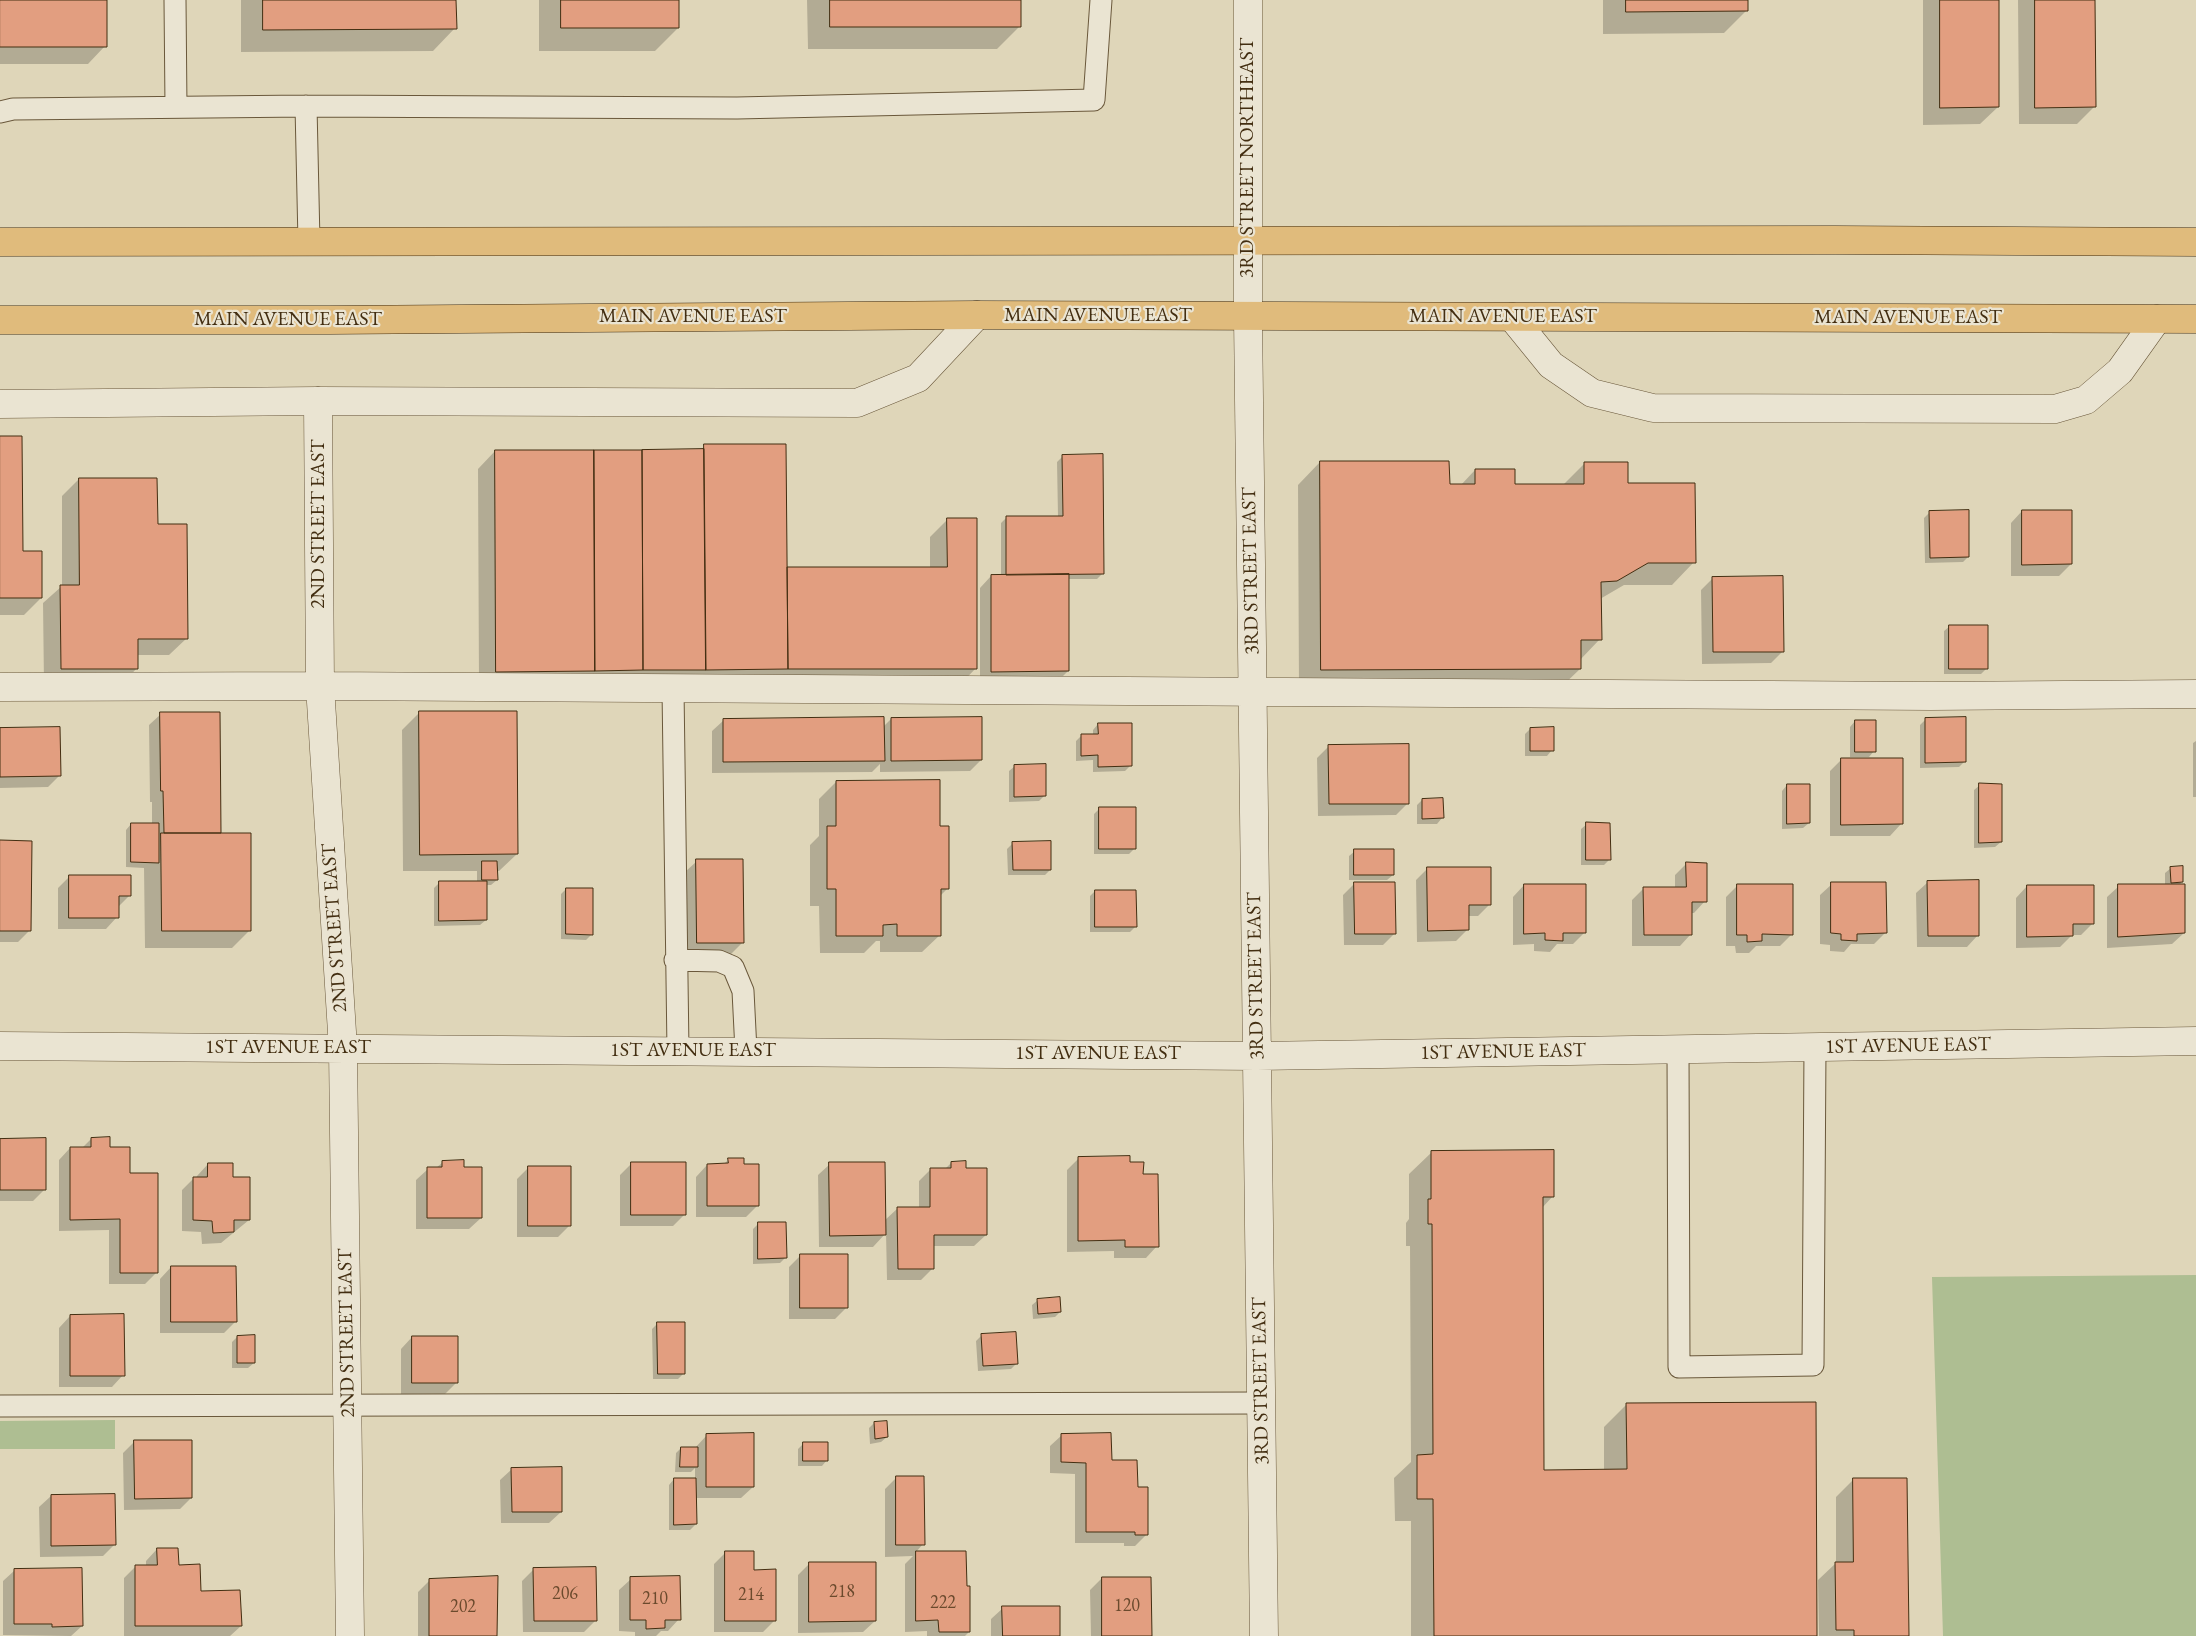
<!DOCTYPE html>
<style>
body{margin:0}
canvas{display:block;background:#dfd6b9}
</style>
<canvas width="2196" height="1636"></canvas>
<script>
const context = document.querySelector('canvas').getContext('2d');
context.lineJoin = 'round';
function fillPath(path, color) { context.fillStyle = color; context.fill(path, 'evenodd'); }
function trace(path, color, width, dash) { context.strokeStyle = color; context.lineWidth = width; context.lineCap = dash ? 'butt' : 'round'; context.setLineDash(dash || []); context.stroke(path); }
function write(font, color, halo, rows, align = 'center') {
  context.font = font + ' "EB Garamond",serif'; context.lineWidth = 4.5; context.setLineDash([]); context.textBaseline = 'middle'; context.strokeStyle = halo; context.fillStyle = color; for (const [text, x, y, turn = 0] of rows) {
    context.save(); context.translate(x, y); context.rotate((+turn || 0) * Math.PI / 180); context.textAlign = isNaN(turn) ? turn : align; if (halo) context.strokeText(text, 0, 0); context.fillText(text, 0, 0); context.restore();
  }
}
fillPath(new Path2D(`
 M2196 1275V1636H1943L1932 1277Z
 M115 1420V1449H0V1421Z`), '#aebe92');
fillPath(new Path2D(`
 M0 0H105V46L88 64H0Z
 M241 0H455V28L433 51 241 52Z
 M539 0H677L678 28 655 51H539Z
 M807 0H1020V26L997 49H808Z
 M1603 0H1746V11L1724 33 1603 34Z
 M1923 0H1997L1998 107 1980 124 1923 125Z
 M2018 0H2094V107L2077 124H2019Z
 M0 437 22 553 41 598 24 615H0Z
 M705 446 786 569 930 568V537L947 520 976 668 959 686 479 688 478 469 495 451H700Z
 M1063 456 1102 574 1097 579H1068V671L1057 682 980 683V588L991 576H1001V523L1007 517H1058L1057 462Z
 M1320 462 1449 486H1460L1475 470 1514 485H1563L1585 463 1626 485 1694 562 1672 585H1624L1600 599V639L1580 660V669L1557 691 1299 693 1298 485Z
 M79 479 156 526 187 638 169 655H137V668L120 686H44L43 603 62 586V496Z
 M2022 511 2071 564 2059 576H2011V523Z
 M1930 512 1968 557 1963 562 1925 563 1924 518Z
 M1713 578 1783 651 1771 663 1702 664 1701 590Z
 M1950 626 1987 668 1981 674H1944V631Z
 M419 713 517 854 499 871H496L497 880 491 885H486V920L480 925 434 926V888L439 883H477V871H403L402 730Z
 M161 714 219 832 250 930 232 948H145L144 868 126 867V830L131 824 152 825V802H150L149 725Z
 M891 719 981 760 970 771 880 772V764L872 772 712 773V731L724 720 883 727Z
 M1926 719 1965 761 1959 767 1920 768V725Z
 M1855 721 1874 751 1869 757H1850V727Z
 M1098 724 1131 765 1125 771 1093 772V760L1076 761V741L1082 735H1093V730Z
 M0 729 59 776 48 787 0 788Z
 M1530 729 1552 750 1547 756H1525V734Z
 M2196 741V797H2193V743Z
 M1329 746 1408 803 1396 815 1318 816 1317 758Z
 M1841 760 1901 824 1890 836H1830V771Z
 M1015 766 1044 796 1039 801 1009 802V771Z
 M836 782 939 827 948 888 939 897 940 935 922 952H880V941H876L864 953H820L819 906H810V845L819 836V799Z
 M1787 785 1809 823 1803 828 1782 829V791Z
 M1980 785 2001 842 1995 847 1974 848V790Z
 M1422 800 1442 818 1437 824H1417V805Z
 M1100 808 1135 848 1129 854H1094V814Z
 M1587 824 1609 860 1604 865H1581V829Z
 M0 841 29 931 18 942H0Z
 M1013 843 1050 870 1045 875H1008L1007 849Z
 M1355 851 1393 875 1387 880H1349V856Z
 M697 861 742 943 731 954H686L685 872Z
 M1686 864 1705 901 1694 913H1691V934L1680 946H1632V900L1644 888H1675V875Z
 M1428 868 1490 904 1478 916H1468V929L1456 941 1417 942 1416 880Z
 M2171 868 2182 882 2179 885 2184 933 2172 944 2107 948V897L2119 886 2165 885V873Z
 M69 877 130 895 118 907 117 917 106 929H58V888Z
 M1928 882 1978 935 1967 947H1917L1916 893Z
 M1355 883 1395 933 1383 945H1344L1343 895Z
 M1832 884 1886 932 1874 944H1851L1844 952 1830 951V945L1820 944V895Z
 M1524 885 1584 933 1573 944H1557L1550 952 1534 951V944L1513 945V897Z
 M1738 885 1792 934 1780 946H1756L1749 953H1736L1735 946H1726V897Z
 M2027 886 2093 923 2081 935H2072L2060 947 2016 948V898Z
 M566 889 592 934 586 940 561 939V894Z
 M1095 891 1135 927 1130 932H1090V896Z
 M91 1139 109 1148 129 1174 157 1272 145 1284H109V1230L59 1231V1160L70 1148H82Z
 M0 1140 44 1190 33 1201H0Z
 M1432 1152 1553 1196 1542 1208 1543 1471H1604V1427L1626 1405 1816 1636H1411V1521H1395L1394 1478 1411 1462 1410 1246H1406V1223L1409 1219V1174Z
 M729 1159 743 1165 758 1205 746 1217H696V1177L707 1165H723Z
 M1078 1159 1142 1176 1157 1246 1146 1258H1114V1251L1067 1252V1170Z
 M443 1162 463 1168 481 1218 469 1229H416V1180L428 1169 436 1168Z
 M951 1163 965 1169 986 1235 974 1246H932L933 1268 921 1280H887L886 1233 873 1247H819L818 1175 830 1164 884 1221 898 1208H919V1181L930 1170 945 1169Z
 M208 1164 232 1178 249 1220 221 1243 202 1244 201 1232 182 1231V1190L194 1178H196L197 1176Z
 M631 1164 685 1214 673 1226H620V1175Z
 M528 1168 570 1225 558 1237H517V1179Z
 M758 1224 785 1258 780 1263 753 1264V1229Z
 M800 1256 846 1308 835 1319H789V1267Z
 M171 1267 236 1321 224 1333H160V1279Z
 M1038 1300 1060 1312 1055 1317 1033 1319 1032 1305Z
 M70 1316 123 1375 112 1387H59V1328Z
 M658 1323 684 1373 678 1379H653L652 1329Z
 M981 1336 1017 1363 1011 1369 978 1371 976 1341Z
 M237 1337 254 1363 248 1368H232V1342Z
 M412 1337 457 1382 445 1394H401V1349Z
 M874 1423 887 1437 881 1442 870 1444 869 1428Z
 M707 1435 753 1487 741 1498H695L696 1524 690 1530H669V1485L674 1479H695V1468L691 1472H675L676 1453 681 1448H695Z
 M1062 1435 1111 1461 1137 1488 1147 1534 1135 1546H1124V1543H1075V1474L1050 1473V1446Z
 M135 1441 191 1498 180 1509 124 1510 123 1453Z
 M803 1444 827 1460 822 1466H798V1449Z
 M512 1469 561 1512 549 1523H501L500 1480Z
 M896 1478 923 1544 916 1552H965L969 1632 965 1636H927V1631L905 1632V1564L913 1556 885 1557V1489Z
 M1853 1480 1907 1636H1819L1818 1580 1836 1563V1497Z
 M51 1496 114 1545 103 1556 40 1557 39 1507Z
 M157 1549 178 1566 200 1592 241 1626 230 1636H124V1578L136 1566H146V1561Z
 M726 1552 775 1620 763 1632H714V1564Z
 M809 1564 875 1621 863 1632 798 1633V1575Z
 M534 1569 596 1620 584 1632H523L522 1581Z
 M15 1570 82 1626 71 1636 3 1635V1581Z
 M1102 1578 1150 1636H1091L1090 1590Z
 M631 1579 679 1619 668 1631H661L656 1636H635V1632L619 1631V1590Z
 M430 1580 496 1636H418V1592Z
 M1003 1608 1059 1636H991V1619Z`), '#0003');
const building = new Path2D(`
 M0 0H107V47H0Z
 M263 0H456L457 29 263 30Z
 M561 0H679V28H561Z
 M830 0H1021V27H830Z
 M1626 0H1748V11L1626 12Z
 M1940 0H1999V107L1940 108Z
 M2035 0H2095L2096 107 2035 108Z
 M0 436H22L23 551H42V598H0Z
 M704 444H786L788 669 706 670Z
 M704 449 706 670H643L642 450Z
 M495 450H594L595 671 496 672Z
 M594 450H642L643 670 595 671Z
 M1103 454 1104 574 1006 575V516H1063L1062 455Z
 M1320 461H1449L1450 484H1475V469H1515V484H1584V462H1628V483H1695L1696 563H1648L1617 581 1601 582 1602 640H1581V669L1321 670Z
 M79 478H157L158 524H187L188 639H138V669H61L60 585H79Z
 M1969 510V557L1930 558 1929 511Z
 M2022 510H2072V564L2022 565Z
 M947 518H977V669H788L787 567H947Z
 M1069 574V671L991 672V575Z
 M1783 576 1784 652H1713L1712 577Z
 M1949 625H1988V669H1949Z
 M419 711H517L518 854 420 855Z
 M160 712H220L221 833H164L163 791H161Z
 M884 717 885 761 723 762V719Z
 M982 717V760L891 761V718Z
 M1966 717V762L1925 763V718Z
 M1855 720H1876V752H1855Z
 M1098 723H1132V766L1098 767V755L1081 756V734H1098Z
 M60 727 61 776 0 777V728Z
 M1554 727V751H1530V728Z
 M1409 744V804H1329L1328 745Z
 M1841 758H1903V824L1841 825Z
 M1046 764V796L1014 797V765Z
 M940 780V826H949V889H941V936H897V924L883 925V936H836V889H827V826H836V781Z
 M1979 783 2002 784V842L1979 843Z
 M1787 784H1810V823L1787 824Z
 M1443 798 1444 818 1422 819V799Z
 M1099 807H1136V849H1099Z
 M1586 822 1610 823 1611 860H1586Z
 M131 823H159V863L131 862Z
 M161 833H251V931H162Z
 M0 840 32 841 31 931H0Z
 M1051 841V870H1013L1012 842Z
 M1354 849H1394V875H1354Z
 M696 859H743L744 943H697Z
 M482 861H497L498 880H482Z
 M1686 862 1707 863V902H1692V935H1644L1643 887H1686Z
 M2183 866V882L2171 883 2170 867Z
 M1427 867H1491V905H1469V930L1428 931Z
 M69 875H131V896H119V918H69Z
 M1979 880V936H1928L1927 881Z
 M439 881H487V920L439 921Z
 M1354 882H1395L1396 934H1355Z
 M1831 882H1886L1887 933 1857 934V941L1841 940V934L1831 933Z
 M1524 884H1586V933H1563V941L1545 940V933L1524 934Z
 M1737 884H1793V935L1762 934V941L1747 942V935H1737Z
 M2118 884H2185V933L2118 937Z
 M2027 885H2094V924H2073V936L2027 937Z
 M566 888H593V935L566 934Z
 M1095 890H1136L1137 927H1095Z
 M110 1137V1147H130V1173H158V1273H120V1219L70 1220V1147H91V1138Z
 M46 1138V1190H0V1139Z
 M1554 1150V1197H1543L1544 1470 1627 1469 1626 1403 1816 1402 1817 1636H1434L1433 1499H1417V1455L1433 1454 1432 1224H1428V1199H1431V1151Z
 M1130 1156V1162H1144L1143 1174H1158L1159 1247H1125V1240L1078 1241V1157Z
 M728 1158H744V1164H759V1206H707V1164L728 1163Z
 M464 1160V1167H482V1218H427V1167H442V1161Z
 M966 1161V1168H987V1235H934V1269H898L897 1207H930V1168H951V1162Z
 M631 1162H686V1215H631Z
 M829 1162H885L886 1235 830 1236Z
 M208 1163H233V1177H250V1220H234V1232L213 1233 212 1221 193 1220V1177H207Z
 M528 1166H571V1226H528Z
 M758 1222H786L787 1258 758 1259Z
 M800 1254H848V1308H800Z
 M171 1266H236L237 1322H171Z
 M1060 1297 1061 1312 1038 1314 1037 1299Z
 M124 1314 125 1376H70V1315Z
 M657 1322H685V1374H658Z
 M1016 1332 1018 1364 983 1366 981 1334Z
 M255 1335V1363H237V1336Z
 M412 1336H458V1383H412Z
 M887 1421 888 1437 875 1439 874 1422Z
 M754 1433V1487H706V1434Z
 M1111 1433 1112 1460H1137L1138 1487H1148V1535H1135V1532H1086V1463L1061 1462V1434Z
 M134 1440H192V1498L135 1499Z
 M803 1442H828V1461H803Z
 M681 1447H698V1467H680Z
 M562 1467V1512H512L511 1468Z
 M896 1476H924L925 1545H896Z
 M674 1478H696L697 1524 674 1525Z
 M1853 1478H1907L1909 1636H1854V1630H1836L1835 1562H1853Z
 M115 1494 116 1545 51 1546V1495Z
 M157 1548H178L179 1565 200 1564 201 1591 240 1590 242 1626H135V1565H157Z
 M725 1551H754V1570L776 1569V1621H725Z
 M916 1551H966L967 1586H970V1632H939L938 1620 916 1621Z
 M809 1562H876V1621L809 1622Z
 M596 1567 597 1621H534L533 1568Z
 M82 1568 83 1626 52 1627V1624H14V1569Z
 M498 1576 497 1636H429V1579Z
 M680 1576 681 1620H665V1628L646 1629V1620H630V1577Z
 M1102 1577H1151L1152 1636H1102Z
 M1002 1606H1060V1636H1003Z`);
fillPath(building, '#e29e80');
trace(building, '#432e11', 1);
const lane = new Path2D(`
 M175 0 176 107
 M306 106 309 242
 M0 112 13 109 306 106 737 108 1094 100 1101 0
 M673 689 678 1051
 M675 960 719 961 733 967 743 991 746 1051
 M1678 1049 1679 1367 1813 1365 1815 1047
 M0 1406 1261 1403`);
const street = new Path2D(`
 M1248 0V317L1264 1636
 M1512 317 1551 365 1592 393 1653 408 2055 409 2086 400 2120 371 2157 319
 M318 401 320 686 343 1048 350 1636
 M0 404 318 401 857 403 918 378 977 315
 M0 687 320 686 1931 696 2196 694
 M0 1046 1257 1056 2196 1041`);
const primary = new Path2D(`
 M0 242 1835 240 2196 242
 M0 320H330L977 315 2196 319`);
trace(lane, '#6a583b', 23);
trace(street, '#6a583b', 29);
trace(primary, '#432e11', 29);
trace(lane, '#eae4d2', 21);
trace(street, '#eae4d2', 28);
trace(primary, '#e0bb7c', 28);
write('18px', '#6b4a2d', null, [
 ["218",842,1592],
 ["206",565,1594],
 ["214",751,1595],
 ["210",655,1599],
 ["222",943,1603],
 ["120",1127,1606],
 ["202",463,1607]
]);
write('20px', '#432e11', '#eae4d2', [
 ["3RD STREET NORTHEAST",1248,158,-90],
 ["MAIN AVENUE EAST",1098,316],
 ["MAIN AVENUE EAST",693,317],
 ["MAIN AVENUE EAST",1503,317],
 ["MAIN AVENUE EAST",1908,318],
 ["MAIN AVENUE EAST",288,320],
 ["2ND STREET EAST",319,524,-90],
 ["3RD STREET EAST",1251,571,-91],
 ["2ND STREET EAST",335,928,-94],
 ["3RD STREET EAST",1256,976,-91],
 ["1ST AVENUE EAST",1908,1046,-1],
 ["1ST AVENUE EAST",288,1048],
 ["1ST AVENUE EAST",693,1051],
 ["1ST AVENUE EAST",1503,1052,-1],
 ["1ST AVENUE EAST",1098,1054],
 ["2ND STREET EAST",347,1333,-91],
 ["3RD STREET EAST",1261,1381,-91]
]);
</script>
